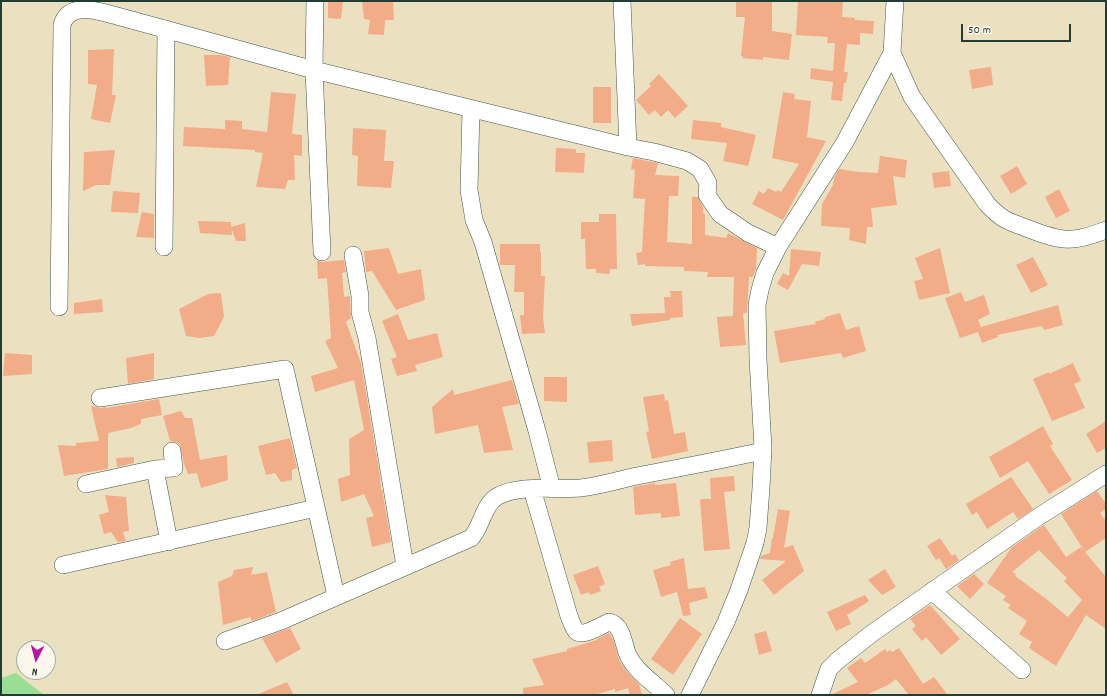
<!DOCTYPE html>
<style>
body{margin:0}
#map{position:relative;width:1107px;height:696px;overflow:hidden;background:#ebe1c0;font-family:Dekko,sans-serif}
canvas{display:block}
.frame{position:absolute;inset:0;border:2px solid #1f3d34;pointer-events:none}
.north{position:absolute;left:16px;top:640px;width:40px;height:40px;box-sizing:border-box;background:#fbf7ec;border:1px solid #a3ada2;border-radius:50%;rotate:186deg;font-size:11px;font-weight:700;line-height:16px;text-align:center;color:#1f3d34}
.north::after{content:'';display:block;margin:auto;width:14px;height:18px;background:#b5179e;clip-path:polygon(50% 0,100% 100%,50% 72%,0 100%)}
.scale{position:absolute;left:961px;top:24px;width:110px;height:18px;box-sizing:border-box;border:2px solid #1f3d34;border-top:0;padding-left:5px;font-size:12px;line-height:14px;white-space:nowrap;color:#1f3d34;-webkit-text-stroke:3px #fbf7ec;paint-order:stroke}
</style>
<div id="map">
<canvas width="1107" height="696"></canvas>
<div class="frame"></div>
<div class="north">N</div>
<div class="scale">50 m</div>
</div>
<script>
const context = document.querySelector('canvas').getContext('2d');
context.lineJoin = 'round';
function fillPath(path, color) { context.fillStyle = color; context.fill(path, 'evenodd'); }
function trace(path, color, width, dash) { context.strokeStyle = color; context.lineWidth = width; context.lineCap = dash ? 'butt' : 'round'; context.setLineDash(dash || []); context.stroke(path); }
fillPath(new Path2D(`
 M16 673 44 695H1V678Z`), '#9add94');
fillPath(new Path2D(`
 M328 1H343L341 19 328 18Z
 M362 1H393L394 20H385L384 35 368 34 370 20 364 19Z
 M736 1H772V31L792 34 789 60 763 57V60L742 58 743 56H741L745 17H736Z
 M798 1H843L842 17 855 18V20L874 21 873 34 860 33V45L847 44 844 72H848L846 83H844L842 101 831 100 833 82 810 79 811 68 833 71 835 43H827L828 37 796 35Z
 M114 49 112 95H116L110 123 91 119 97 85 88 84V50Z
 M204 55H220L230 57 228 85 206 86Z
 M991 67 993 85 972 89 969 70Z
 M659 74 688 106 675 118 668 110 661 117 655 110 649 115 636 100 651 86 649 84Z
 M593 87H611V123H593Z
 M271 92 296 94 292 134 302 135V156L294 155 295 180H288L285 189 256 187 263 153 255 152V150L183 146 184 127 225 129V120L242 121V129L267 132Z
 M783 92 795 94 794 99 811 101 807 137 826 141 783 220 752 204 759 191 764 194 768 188 776 192 778 190 781 192 799 164 772 158Z
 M693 120 721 123V127L756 135 748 166 723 161 727 143 691 139Z
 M353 128 386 130 384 161H394L391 188 357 186 358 156 352 155Z
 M556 148 576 149V153H585L584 173 555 172Z
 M115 150 110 185H96L83 191 84 152Z
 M880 156 907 160 905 178 893 176 897 205 871 208 873 227H867L866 244 849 240 850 228 821 226 822 204 833 185 834 178 839 169 858 172 878 173Z
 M633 158 658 163 655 175 679 176 678 196H669L667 242 692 244V197H698L703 207V213L705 214V235L726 238 728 233 757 248 756 269 753 277H749L747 313H743L746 345 720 347 717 317 733 316 734 277H707L708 272 684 271V267L645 266V264L638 265 636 253 642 252 645 199 633 198 635 170 631 169Z
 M1017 166 1027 184 1011 194 1000 176Z
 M949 171 951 186 934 188 932 173Z
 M1059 189 1070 211 1056 218 1045 197Z
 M113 191 140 193 138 213 111 212Z
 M142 212 154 214V238L136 237Z
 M599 214H616L617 269H610V274L596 273V269H586L585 239H581V222H599Z
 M198 221 231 222 232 235 200 233Z
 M245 223 246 241H236L231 227Z
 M500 244H540V252H541V276H545L543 318 545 333 522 334 520 315H524V292H514L515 265H500Z
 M389 248 398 274 421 269 425 300 396 310 372 271 366 272 364 251Z
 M940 248 950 293 919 300 914 281 923 279 915 258Z
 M791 249 821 252 819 266 802 264 788 290 777 284 783 273 789 276Z
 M1033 257 1048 285 1031 293 1016 265Z
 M344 260 346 272 342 273 344 297 350 296 351 318 346 322 361 363 380 476 381 490 382 489 391 542 372 547 366 518 374 516 364 494 341 502 338 479 350 475 349 439 364 430 354 380 315 392 311 376 338 368 325 341 331 338 327 278 318 279 317 261 323 262Z
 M670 291H682L683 317 670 318V320L632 326 630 314 665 313 664 297H671Z
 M961 292 965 302 984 295 990 314 978 320 981 327 1058 305 1063 325 1044 330 1042 326 997 335 998 337 982 343 978 332 960 338 945 298Z
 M221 293 224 317 214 336 199 338 186 336 179 309 208 294Z
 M102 299 103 312 74 314V303Z
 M840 313 846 330 859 326 866 351 843 358 841 353 780 363 774 331 816 324 815 322 825 319V317Z
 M398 314 408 340 437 333 443 357 415 365 417 371 397 376 391 359 397 357 382 321Z
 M5 353 32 355V374L3 376Z
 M154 353V379L128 384 126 358Z
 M1073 363 1081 381 1074 384 1085 408 1052 421 1033 379 1049 372V374Z
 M544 377H567V402L544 401Z
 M512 380 519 404 502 407 513 450 484 453 478 425 435 434 432 407 453 389 454 395Z
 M664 394 665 401 668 400 674 434 685 432 688 451 652 459 646 432 649 431 643 397Z
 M159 399 162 415 141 419V424L131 428 108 433V469L64 476 58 445 76 446V443L99 441 91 406 101 408 106 407V408Z
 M181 411 185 418H192L200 460 227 455 228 480 201 488 197 473 188 474 184 464 180 445 176 442 170 441 163 416Z
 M1106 421V448L1097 453 1086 434Z
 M1043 426 1053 444 1050 446 1072 480 1049 494 1028 461 1000 478 989 457Z
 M290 438 297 468 292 470V480L281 482 275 473 266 475 258 446Z
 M612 440 613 461 589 463 587 442Z
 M134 457V463L117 467 116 458Z
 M734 476 735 491 724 492 730 549 704 551 700 499H711L710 478Z
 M1011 477 1033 509 1018 519 1013 512 987 529 977 512 972 515 966 504Z
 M655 483V485L676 483 680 516 661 518V513L635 515 633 487Z
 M1097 491 1106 504V509L1100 513 1106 521V538L1085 552 1106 577V629L1086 615 1056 666 1029 648 1032 642 1019 634 1027 621 1008 608 1011 605 1003 600 1006 596 987 583 1011 548 1044 525 1066 557 1081 547 1085 552 1061 514ZM1039 550 1067 578 1064 581 1082 600 1068 617 1045 598 1015 576 1016 574 1012 572Z
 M105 495 126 497 129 531 123 532 126 541 118 542 111 532 104 534 99 515 109 512Z
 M778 509 790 511 784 548 793 545 804 571 774 595 762 580 786 561 760 559 761 556 770 553 772 538H773Z
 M940 538 952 556 955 554 959 560 946 569 939 558 936 560 927 546Z
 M684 558 688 589 705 587 708 598 689 603 691 615 683 616 677 592 661 597 653 570 671 565 670 562Z
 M598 566 605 584 599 587 601 591 590 595 589 592 581 595 573 575Z
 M253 567 251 575 267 572 276 612 252 621 250 617 223 625 218 582 232 576 234 570Z
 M885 569 896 587 882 595 868 580Z
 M974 574 984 584 970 599 957 586Z
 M865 595 869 601 847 615 851 624 836 631 827 612Z
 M930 605 960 639 941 655 926 637 922 641 912 629 916 626 910 619Z
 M680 618 702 634 673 675 651 659Z
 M290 628 301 649 276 663 262 638Z
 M766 631 772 651 759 655 754 634Z
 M609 633 613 639 619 660 627 672 639 684 642 695H630L628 688 615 692V689L594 695H523V688L544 685 532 659 567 651V649L597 640V639Z
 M899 648 923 684 934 677 948 695H906L908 694 896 679 888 685 866 695H831L858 682 847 668 861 658 865 663 885 649 887 652 890 650 892 652Z
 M287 682 294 695H256Z`), '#f2ac88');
const minor = new Path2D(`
 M315 1 314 70 322 252
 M622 1 628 147
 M892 53 912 97 987 204C1003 221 1008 221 1029 229 1062 242 1073 243 1106 230
 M471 109 469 190 474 220 483 242 537 431 552 489
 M164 247 166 29
 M353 255 360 296V312L367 338 405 566
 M59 307 62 25C69 0 100 12 117 16L314 70 628 147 654 152 687 161 700 169 708 183 707 195 720 214 748 233 778 247
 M100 398 285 369 336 596
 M86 484 155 469
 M532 489 569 616C571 621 573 627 576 631 582 638 602 625 609 622 623 625 623 644 628 655 635 671 654 683 666 695
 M169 542 155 469 174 468 172 451
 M63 565 316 508
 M932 591 1022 670
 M225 641 281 621 471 538C482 527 483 504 498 496 520 484 555 490 580 488 599 486 618 480 637 476 679 468 721 460 763 451
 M690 695 726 622 739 590 755 543 758 528 761 488 763 448 758 359 757 305 760 290 765 273 778 247 845 142 892 53 895 1
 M820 695 829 669 837 661 871 634 1038 517 1106 474`);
trace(minor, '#3e5649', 18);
trace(minor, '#fff', 17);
</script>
